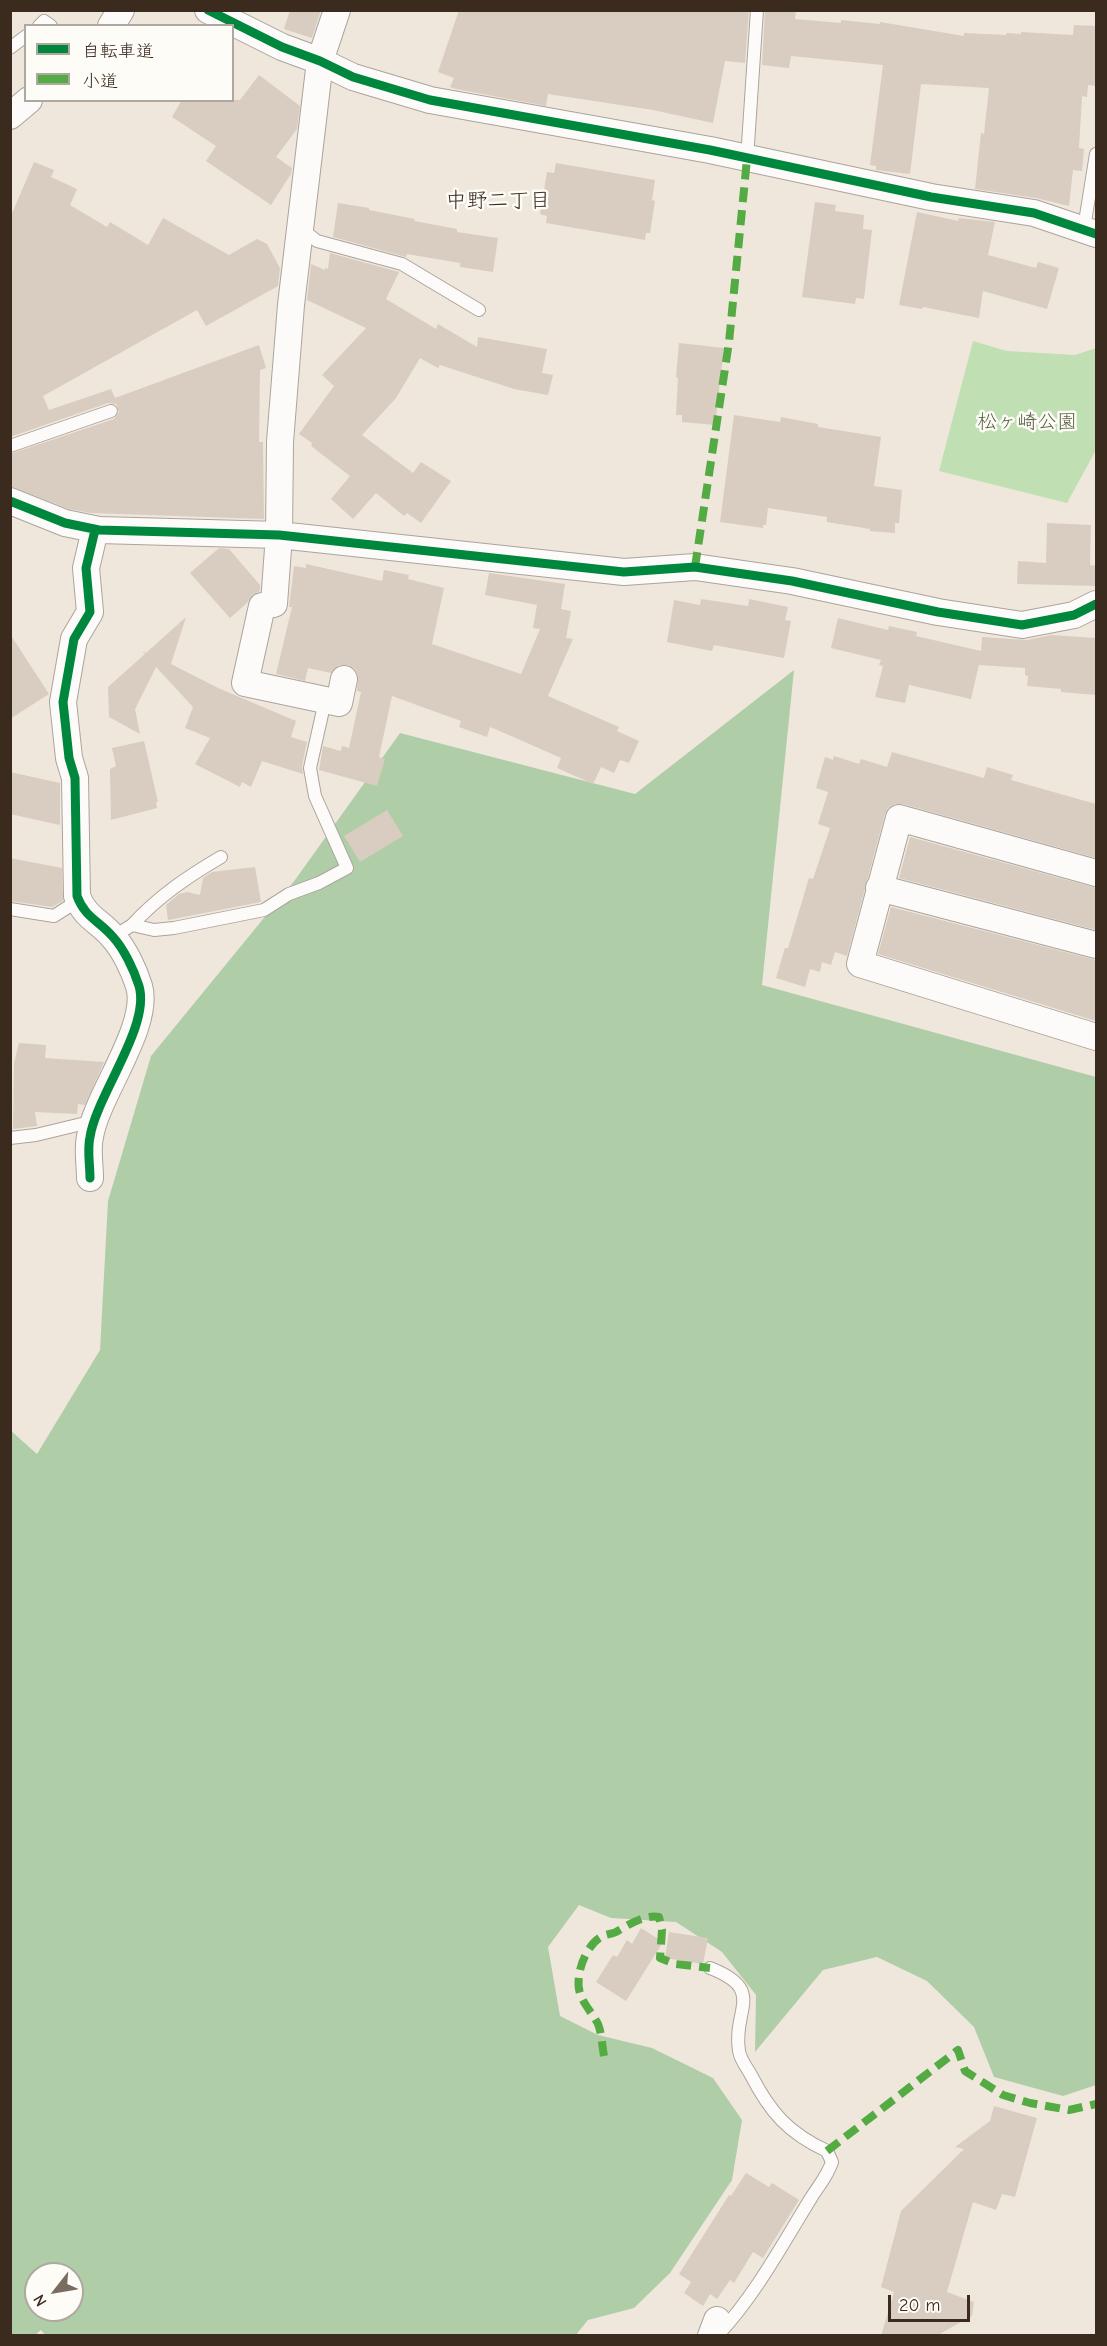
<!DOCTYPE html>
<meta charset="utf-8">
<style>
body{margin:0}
#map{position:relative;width:1107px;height:2346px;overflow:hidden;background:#efe7dc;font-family:"Comic Neue","Klee One",sans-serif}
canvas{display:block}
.frame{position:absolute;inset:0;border:12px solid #3b2a1e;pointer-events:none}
.legend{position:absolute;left:24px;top:24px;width:210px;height:78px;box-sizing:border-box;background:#fdfcf7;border:2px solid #afa8a0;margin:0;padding:8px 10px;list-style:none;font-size:18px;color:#3b2a1e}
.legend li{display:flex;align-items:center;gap:12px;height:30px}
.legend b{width:30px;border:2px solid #afa8a0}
.north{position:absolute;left:24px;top:2262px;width:60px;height:60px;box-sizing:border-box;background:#fdfcf7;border:2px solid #afa8a0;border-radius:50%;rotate:239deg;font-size:16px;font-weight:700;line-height:24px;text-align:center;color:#3b2a1e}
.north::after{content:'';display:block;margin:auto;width:21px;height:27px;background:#7a6c60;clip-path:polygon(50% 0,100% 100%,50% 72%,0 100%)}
.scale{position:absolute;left:888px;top:2295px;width:82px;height:27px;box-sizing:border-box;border:3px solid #3b2a1e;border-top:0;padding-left:8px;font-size:18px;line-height:21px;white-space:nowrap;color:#3b2a1e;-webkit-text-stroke:4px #fdfcf7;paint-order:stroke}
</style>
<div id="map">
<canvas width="1107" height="2346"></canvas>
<div class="frame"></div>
<ul class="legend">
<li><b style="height:8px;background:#00873e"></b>自転車道</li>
<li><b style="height:8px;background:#55ab43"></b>小道</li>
</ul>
<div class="north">N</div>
<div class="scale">20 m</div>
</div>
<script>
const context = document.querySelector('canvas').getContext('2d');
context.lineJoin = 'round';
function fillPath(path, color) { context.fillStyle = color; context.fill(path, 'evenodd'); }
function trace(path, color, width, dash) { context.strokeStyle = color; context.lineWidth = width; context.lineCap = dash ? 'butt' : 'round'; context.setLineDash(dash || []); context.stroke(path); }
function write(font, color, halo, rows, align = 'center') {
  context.font = font + ' "Comic Neue","Klee One",sans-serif'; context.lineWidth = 5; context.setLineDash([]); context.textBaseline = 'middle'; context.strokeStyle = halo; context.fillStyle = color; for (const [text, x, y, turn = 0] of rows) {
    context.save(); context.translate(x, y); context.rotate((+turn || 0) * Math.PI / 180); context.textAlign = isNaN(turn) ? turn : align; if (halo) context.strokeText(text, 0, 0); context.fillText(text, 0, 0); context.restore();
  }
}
fillPath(new Path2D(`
 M973 341 1007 351 1075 355 1096 348V450L1067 503 939 471Z`), '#c0e0b3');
fillPath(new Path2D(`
 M794 670 762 985 1096 1077V2085L1063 2096 994 2077 974 2027 927 1981 877 1957 823 1970 755 2052 756 1995 722 1952 676 1922 611 1918 579 1905 548 1947 560 2016 598 2035 652 2048 713 2078 742 2120 732 2180 670 2273 634 2308 588 2320 575 2336H46L41 2330 35 2335H11L10 1430 37 1454 100 1350 108 1201 151 1056 295 880 400 733 635 794ZM36 2274H72V2310H36Z`), '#afcea7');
fillPath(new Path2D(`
 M290 10H321L312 38 284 29Z
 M459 10H749L745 63 725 61 713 123 653 110 548 94 546 106 456 89 450 87 454 78 438 72Z
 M765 10H796L795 19 841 23V20L880 24V22L964 36V33L1006 35V33L1021 34V32L1073 35 1074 25 1096 26V86L1088 85 1087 97 1082 96 1079 148 1084 149 1082 171 1073 170 1069 206 1036 198 975 189 981 133 984 134 989 88 921 84 910 174 876 170V166L870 165 883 65 791 56 789 68 762 65Z
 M259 75 300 106 297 129 276 157 292 168 291 174 271 205 206 161 216 146 172 117 182 100H240Z
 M34 162 54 170 51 177 77 189 70 205 107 227 110 222 148 245 163 218 229 255 257 239 267 244 280 268 278 286 206 326 197 310 43 396 49 410 111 389 115 398 259 345 266 368 260 370 259 442H263L264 519 91 513 69 509 10 486V454L114 419 119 412 116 404 108 403 10 437V218Z
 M556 163 655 180 652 200 655 201 650 233H646L645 240 546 223 547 216 540 214 547 172 554 173Z
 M815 202 836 205 835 211 864 215 863 229 872 230 864 299 856 298 855 304 802 297Z
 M338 203 369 208V210L415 219 414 221 457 229V232L498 238 493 272 460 267V263L407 254 406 257 333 237Z
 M917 212 958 221 959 218 995 222 988 255 1036 268 1038 262 1059 268 1047 309 983 291 979 318 923 307 922 309 899 305Z
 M330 253 399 272 386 299 436 329 438 324 477 347 478 337 547 349 542 373 553 375 548 395 514 389 440 365 438 368 420 358 396 398 362 435 413 473 421 462 451 481 421 523 407 513 404 516 376 493 353 519 331 499 350 476 311 446 312 443 299 434 334 386 322 375 366 328 307 300 311 264 325 270V268L328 269Z
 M679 343 724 348 715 425 682 422V415H676L678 378 676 377Z
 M734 415 780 422 781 417 818 424V427L881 437 874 486 902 490 899 523H895V533L870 531V529L827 522V517L768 508 766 525H763V528L720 522Z
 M1047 523 1091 525 1090 565 1096 566V586L1017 584 1018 561 1046 563Z
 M219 548 229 549 260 585V591L252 595 247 603 230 618 190 573Z
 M306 564 382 581 384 570 409 575 408 579 444 588 432 644 521 674 540 629 533 628 537 605 485 595 489 573 565 584 561 609 571 611 566 638 573 639 548 696 619 727 617 731 639 741 629 763 620 760 614 773 601 767 593 784 557 768 561 758 518 739 490 727 487 737 459 727 461 721 392 696 379 757 385 759 377 786 319 770 323 746 341 751 342 746 349 748 361 692 357 691 358 674 354 668 348 665H339L331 673 308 668 305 681 276 674 292 607H289L294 566 306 568Z
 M701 599 748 606 749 599 788 607 785 620 791 621 784 658 714 645 712 651 667 642 674 600 700 605Z
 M186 617 171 664 218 688 296 721 291 737 307 742 302 766 303 774 262 761 251 787 242 782 240 787 195 764 210 738 185 728 193 707 156 667 135 709 140 734 109 717 108 687 145 654 142 651 146 653Z
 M838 618 888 630 889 626 917 632 916 636 981 651 982 637 1027 640 1051 635 1096 638V695L1061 692V689L1027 686 1028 676 1025 675V668L979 665 980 660 971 699 909 685 905 703 875 697 883 666 879 665 881 660 831 648Z
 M10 634 49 694 10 719Z
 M144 741 158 802H156L157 808 111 820 110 769 116 766 112 748Z
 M892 752 984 778 987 767 1013 775 1011 780 1096 804V858L903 804H895L888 808 885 814 847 956 835 952 831 965 822 962 820 972 810 969 805 987 776 978 785 948H788L809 878 813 879 830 828 818 824 828 792 816 788 825 757 833 760 834 756 859 764 861 759 887 767Z
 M10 772 60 783V825L10 814Z
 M387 810 403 836 360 862 344 836Z
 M910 837 1096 888V930L899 878Z
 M10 858 62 868 63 901 52 907 10 901Z
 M255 867 261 902 168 920 166 905 179 894 187 892 200 895 203 878 212 872Z
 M891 907 1096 960V1021L878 954Z
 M19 1043 46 1045 45 1058 104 1062 85 1105 78 1104 77 1114 35 1112 37 1126 13 1129 14 1063Z
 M641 1928 663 1942 626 2001 596 1982 613 1955 617 1957 627 1940 632 1944Z
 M669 1932 708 1938 703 1964 665 1958Z
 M994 2106 1037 2118 1015 2197 1002 2194 996 2210 973 2202 947 2292 974 2302 972 2316 936 2336H881L894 2292 881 2287 901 2211 964 2149 955 2147 990 2121Z
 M746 2173 769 2187 772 2183 799 2200 763 2258 753 2252 734 2283 730 2280 717 2299 710 2294 703 2306 684 2293 691 2282 679 2274 729 2195 731 2196Z`), '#d8cdc0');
const lane = new Path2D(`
 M39 26 44 21 51 26
 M10 48 26 36
 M747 159 757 10
 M300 228 317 241 402 264 479 310
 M1084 228 1096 154
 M10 446 111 411
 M10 909 54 916 79 900
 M132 925C159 896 187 877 221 857
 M113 937 132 925 154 930 174 928 264 910 289 894 319 883 347 868 315 796 310 768 325 701
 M10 1138 36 1135 94 1121
 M710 1968C767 1990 732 2010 739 2051 740 2059 747 2068 751 2075 770 2112 788 2133 827 2151L832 2162C827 2177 819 2185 811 2198 782 2245 756 2294 718 2335`);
const street = new Path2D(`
 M208 10 282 47 320 61 353 77 430 100 710 150 931 197 1034 213 1096 234
 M337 10 320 61 291 305 280 442 279 535 274 604 262 606 245 683 339 703 344 679
 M111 26 121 10
 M10 116 29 100
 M10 501 65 523 99 530 279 535 624 572 695 567 792 581 938 612 1022 625 1074 615 1096 604
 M1096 873 899 818 860 964 1096 1037
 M879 888 1096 945
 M90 1178C90 1165 87 1149 90 1137 96 1096 151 1026 139 986 134 970 124 949 113 937 100 921 85 918 77 896L75 778 69 758 63 702 74 639 90 612 86 568 95 530
 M711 2336 717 2320`);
trace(lane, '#aba49c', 14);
trace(street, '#aba49c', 28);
trace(lane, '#fdfbfa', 12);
trace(street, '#fdfbfa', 26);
trace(new Path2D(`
 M695 567 729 342 747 159
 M604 2056C602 2046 602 2034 598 2024 593 2014 585 2006 581 1996 573 1979 585 1944 603 1936 607 1934 612 1934 616 1932 628 1925 645 1914 659 1917L662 1930 660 1958 675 1964 710 1968
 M827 2151 958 2050 965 2071 1003 2095 1030 2103 1069 2110 1096 2104`), '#55ab43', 8, [15, 8]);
trace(new Path2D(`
 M208 10 282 47 320 61 353 77 430 100 710 150 931 197 1034 213 1096 234
 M10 501 65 523 99 530 279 535 624 572 695 567 792 581 938 612 1022 625 1074 615 1096 604
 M90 1178C90 1165 87 1149 90 1137 96 1096 151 1026 139 986 134 970 124 949 113 937 100 921 85 918 77 896L75 778 69 758 63 702 74 639 90 612 86 568 95 530`), '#00873e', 9);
write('20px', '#575f40', '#fdfcf7', [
 ["松ヶ崎公園",1027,422]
]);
write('21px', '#3b2a1e', '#fdfcf7', [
 ["中野二丁目",498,201]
]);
</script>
